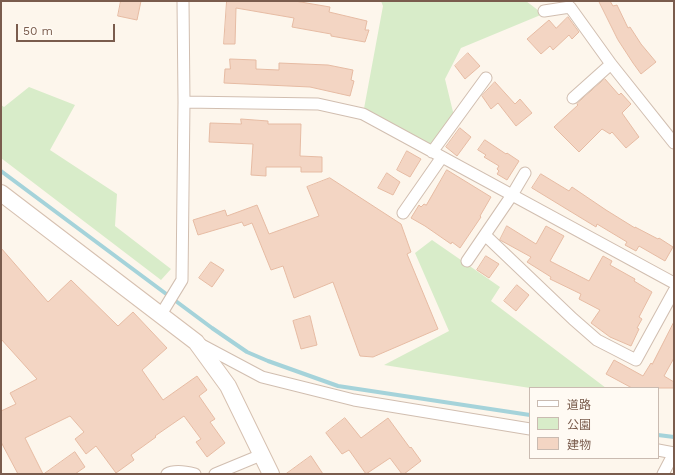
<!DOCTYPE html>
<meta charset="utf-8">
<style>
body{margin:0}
#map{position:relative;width:675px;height:475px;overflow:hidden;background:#fdf6ec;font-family:"Work Sans","Noto Sans JP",sans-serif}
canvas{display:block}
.frame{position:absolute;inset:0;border:2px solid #7a5c4d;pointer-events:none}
.legend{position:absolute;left:529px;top:387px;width:130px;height:72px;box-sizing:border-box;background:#fffaf3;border:1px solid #cabbb1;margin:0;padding:5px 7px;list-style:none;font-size:12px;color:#7a5c4d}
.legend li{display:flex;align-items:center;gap:8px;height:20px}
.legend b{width:20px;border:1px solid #cabbb1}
.scale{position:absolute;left:16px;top:24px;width:99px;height:18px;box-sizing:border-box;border:2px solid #7a5c4d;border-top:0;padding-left:5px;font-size:12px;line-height:14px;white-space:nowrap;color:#7a5c4d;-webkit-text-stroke:3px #fffaf3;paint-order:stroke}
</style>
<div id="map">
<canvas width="675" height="475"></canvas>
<div class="frame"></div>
<ul class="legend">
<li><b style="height:5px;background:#fff"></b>道路</li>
<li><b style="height:11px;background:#d8ecc9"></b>公園</li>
<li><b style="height:11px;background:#f3d5c3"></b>建物</li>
</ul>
<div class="scale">50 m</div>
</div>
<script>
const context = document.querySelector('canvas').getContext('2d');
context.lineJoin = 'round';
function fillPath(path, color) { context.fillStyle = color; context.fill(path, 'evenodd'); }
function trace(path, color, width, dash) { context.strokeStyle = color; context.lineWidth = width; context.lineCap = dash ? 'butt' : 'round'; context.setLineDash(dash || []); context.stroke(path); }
fillPath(new Path2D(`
 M381 1H526L543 14 461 48 445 79 454 116 436 147 363 114 383 6Z
 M29 87 75 105 50 150 117 194 115 226 171 269 161 280 1 158V105L4 107Z
 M432 240 500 287 491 301 606 388H530L384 365 449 331 415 253Z`), '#d8ecc9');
trace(new Path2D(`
 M1 171 212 328 247 352 268 361 338 386 530 415
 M658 435 674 437`), '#a5d3da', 4);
const building = new Path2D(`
 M121 1H141L137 20 118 16Z
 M227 1H295L330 7 329 12 367 21 365 30H369L365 42 331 36V34L292 27 294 18 236 8 235 44H224Z
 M599 1H610L613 6 617 5 628 28 630 27 641 44 656 62 641 74 633 63 618 40Z
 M568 17 579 32 572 39 569 35 553 50 550 46 541 54 527 39 549 20 556 28Z
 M468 53 480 66 465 79 455 66Z
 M230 59 256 60V69L279 70V63L328 65 353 70 351 80 354 81 350 96 310 87 224 83 225 69H230Z
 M605 79 619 95 621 93 631 104 622 113 639 137 626 148 612 132 610 134 602 129 579 152 554 127 578 105 577 104Z
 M495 82 515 104 520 99 532 113 516 126 498 103 491 109 482 96Z
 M241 119 268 121V124H301L300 156 322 157V172H301V167H266V176L251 175 253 144 209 142 210 123 241 124Z
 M460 128 471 137 457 156 446 147Z
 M485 140 506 154 507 153 519 161 507 180 497 174 499 171 497 169 499 166 484 157 486 155 478 150Z
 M407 151 421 159 410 177 397 170Z
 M447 170 491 197 480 216 481 217 460 248 452 242 451 244 425 226 411 218 419 205 421 207 424 204 426 205Z
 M387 173 400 182 393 195 378 188Z
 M541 174 569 191 572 187 606 210 635 228V227L658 239 659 238 673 247 665 261 639 246 636 251 625 245 627 242 597 224 596 227 532 188Z
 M330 178 401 224 411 252 407 254 438 329 373 357 360 356 333 282 294 298 283 266 271 270 252 223 244 226 242 222 198 235 193 220 225 210 227 216 257 205 269 234 319 216 307 187Z
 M507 226 536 244 546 226 564 236 550 261 589 281 603 256 612 261 610 265 635 279 634 281 652 292 639 317 642 319 637 328 639 329 631 346 610 337 591 323 600 310 579 299 581 294 550 279 551 277 527 262 531 257 500 240Z
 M1 248 48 302 71 280 118 326 133 312 167 348 142 370 163 400 197 376 207 390 199 396 215 419 210 422 225 443 207 457 196 442 201 439 184 416 155 436 156 437 131 455 134 460 116 473 96 446 86 454 75 439 84 432 70 416 25 438 43 474H18L1 442V411L16 404 10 393 37 379 1 339Z
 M486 256 499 264 489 278 477 270Z
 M211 262 224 270 212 287 199 278Z
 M517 285 529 295 516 311 504 301Z
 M310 316 317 345 301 349 293 321Z
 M674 322V358L664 376 674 382V388H632L606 374 614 360 643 376 651 363 652 364Z
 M345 418 361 438 388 418 410 448 411 447 421 461 404 474H402L390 458 366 474 349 450 342 454 326 433Z
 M75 452 85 467 75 474H44Z
 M311 456 323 474H286Z`);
fillPath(building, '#f3d5c3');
trace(building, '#e6bba3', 1);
const street = new Path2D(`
 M544 11 570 7 611 64 674 143
 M573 98 611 64
 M184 102 318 104 363 114 674 283
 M432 152 486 78
 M403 213 442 157
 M485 235 573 319 597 340 636 360 674 291
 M467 261 512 195 525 173
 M160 316 182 280 184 102 183 1
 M200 344 262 377 354 400 530 429
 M658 450 674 453
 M167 474C174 470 187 472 195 474
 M215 474 261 455
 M663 474 674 453`);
const secondary = new Path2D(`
 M1 193 196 342 228 386 271 474`);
trace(street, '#d1beb0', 13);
trace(secondary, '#d6c0b0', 18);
trace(street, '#fff', 11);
trace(secondary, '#fff', 16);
</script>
